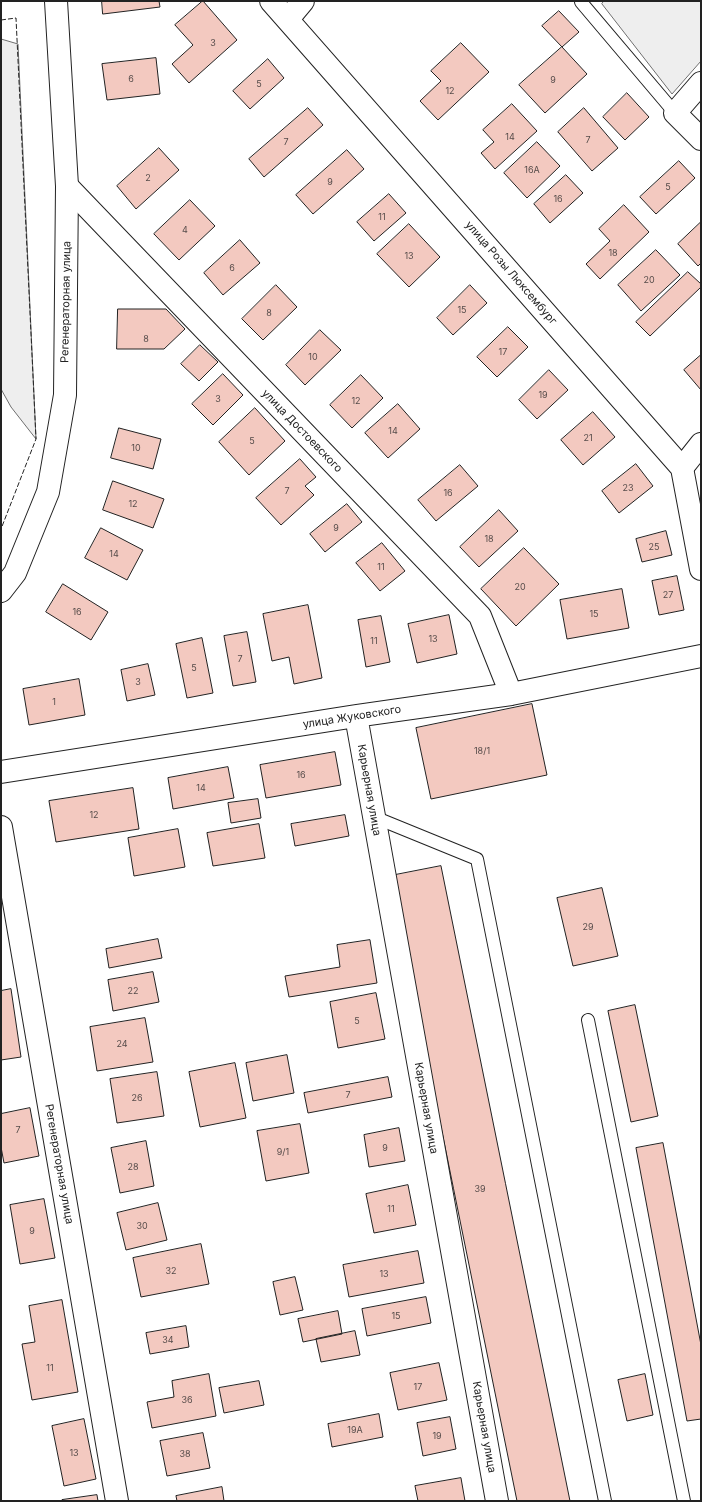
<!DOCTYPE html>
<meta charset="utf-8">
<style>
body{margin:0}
#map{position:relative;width:702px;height:1502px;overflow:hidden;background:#fff;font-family:Inter,sans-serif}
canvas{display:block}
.frame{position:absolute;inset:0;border:2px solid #222;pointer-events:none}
</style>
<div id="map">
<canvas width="702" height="1502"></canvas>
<div class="frame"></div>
</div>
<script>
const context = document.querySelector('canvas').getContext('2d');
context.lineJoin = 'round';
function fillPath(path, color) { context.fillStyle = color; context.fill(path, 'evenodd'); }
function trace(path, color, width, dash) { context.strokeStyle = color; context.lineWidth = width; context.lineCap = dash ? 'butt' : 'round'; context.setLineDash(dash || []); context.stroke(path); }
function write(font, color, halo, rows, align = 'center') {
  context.font = font + ' Inter,sans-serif'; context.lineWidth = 3; context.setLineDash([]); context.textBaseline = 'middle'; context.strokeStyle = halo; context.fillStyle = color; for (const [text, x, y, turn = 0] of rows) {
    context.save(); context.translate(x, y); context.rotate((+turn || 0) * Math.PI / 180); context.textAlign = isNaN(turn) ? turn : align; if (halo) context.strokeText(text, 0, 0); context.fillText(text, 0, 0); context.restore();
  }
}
const green = new Path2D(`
 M604 1H701V61L672 94 602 4Z
 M1 39 18 44 36 439 11 407 1 389Z`);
fillPath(green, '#eee');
trace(green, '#6f6f6f', 1);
const building = new Path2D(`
 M102 1H159L160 7 103 14Z
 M203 1 237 40 189 83 172 64 193 45 175 25Z
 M559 11 579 32 562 47 542 26Z
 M461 43 489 72 438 120 420 101 441 81 431 71Z
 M562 47 587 74 545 113 519 85Z
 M156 58 160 94 107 100 102 64Z
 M268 59 284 78 250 109 233 91Z
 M627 93 649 117 625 140 603 117Z
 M512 104 537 131 495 169 481 153 494 142 483 130Z
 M308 108 323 125 264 177 249 159Z
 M584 108 618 148 592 171 558 132Z
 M537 142 560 166 527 198 504 173Z
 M159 148 179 170 136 209 117 186Z
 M347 150 364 169 313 214 296 195Z
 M679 161 695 178 656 214 640 197Z
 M566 175 583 193 550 223 534 204Z
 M389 194 406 213 374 241 357 222Z
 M190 200 215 226 179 260 154 234Z
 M624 205 649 232 600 279 586 264 610 241 599 229Z
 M701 222V263L698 266 678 244Z
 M409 224 440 257 409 287 377 254Z
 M240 240 260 263 223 295 204 273Z
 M656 250 680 275 641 311 618 285Z
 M688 272 701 284V287L650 336 636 322Z
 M276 285 297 307 263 340 242 319Z
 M470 285 487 303 453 335 437 318Z
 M118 309H166L185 329 164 349H117Z
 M508 327 528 347 497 377 477 357Z
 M320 330 341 350 305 385 286 365Z
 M200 345 218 362 199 381 181 364Z
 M701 355V390L684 370Z
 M549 370 568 390 537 419 519 400Z
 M223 374 243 395 213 425 192 404Z
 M361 375 383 398 352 428 330 405Z
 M398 404 420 429 388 458 365 433Z
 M255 408 285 441 249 475 219 442Z
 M593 412 615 437 583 465 561 440Z
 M119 428 161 439 153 469 111 458Z
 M300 459 316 477 305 486 314 495 281 525 256 498Z
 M636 464 653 486 619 513 602 491Z
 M460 465 478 486 436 521 418 500Z
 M113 481 164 499 153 528 103 510Z
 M347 504 362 522 325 552 310 534Z
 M499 510 518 531 479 567 460 547Z
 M101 528 143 550 127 580 85 558Z
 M666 531 672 555 642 562 636 539Z
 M382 543 405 571 380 591 356 563Z
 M524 548 559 584 516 626 481 589Z
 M677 576 684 610 659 615 652 581Z
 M63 584 108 612 91 640 46 612Z
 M622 589 629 628 567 639 560 600Z
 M308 605 322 678 294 684 289 657 272 661 263 614Z
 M449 615 457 654 417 663 408 624Z
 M381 616 390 662 366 667 358 620Z
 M247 632 256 682 233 686 224 636Z
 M202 638 213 693 187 698 176 644Z
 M148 664 155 695 127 701 121 670Z
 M79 679 85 715 29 725 23 689Z
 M532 704 547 775 431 799 416 728Z
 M335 752 341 785 266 798 260 765Z
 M228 767 234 798 173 809 168 778Z
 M133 788 139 829 56 842 49 801Z
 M258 799 261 818 231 823 228 803Z
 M345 815 349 836 295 846 291 824Z
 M259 824 265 858 213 866 207 833Z
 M178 829 185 867 134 876 128 838Z
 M441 866 570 1501H517L390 876Z
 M602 888 618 956 573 966 557 898Z
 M158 939 162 958 109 968 106 949Z
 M370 940 377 983 289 997 285 976 340 967 337 945Z
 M153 972 159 1002 113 1011 108 980Z
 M11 989 21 1057 1 1060V991Z
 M376 993 385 1039 338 1048 330 1002Z
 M635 1005 658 1116 631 1122 608 1011Z
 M145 1018 153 1062 97 1071 90 1027Z
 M287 1055 294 1093 253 1101 246 1063Z
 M235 1063 246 1118 200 1127 189 1072Z
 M157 1072 164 1116 117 1123 110 1079Z
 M388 1077 392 1097 308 1113 304 1093Z
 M30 1108 39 1156 4 1163 1 1147V1114Z
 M300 1124 309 1173 266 1181 257 1131Z
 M399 1128 405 1161 369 1167 364 1135Z
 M146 1141 154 1186 120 1193 111 1148Z
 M663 1143 701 1345V1419L687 1421 636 1148Z
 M408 1185 416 1225 374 1233 366 1194Z
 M44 1199 55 1258 20 1264 10 1205Z
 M158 1203 167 1240 126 1250 117 1213Z
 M201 1244 209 1284 141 1297 133 1258Z
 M418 1251 424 1283 349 1297 343 1265Z
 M295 1277 303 1310 280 1315 273 1282Z
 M426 1297 431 1323 367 1336 362 1309Z
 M62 1300 78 1392 32 1400 22 1344 35 1342 29 1306Z
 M338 1311 342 1334 303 1342 298 1319Z
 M186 1326 189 1347 150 1354 146 1333Z
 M355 1331 360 1355 321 1362 316 1339Z
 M439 1363 447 1400 398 1410 390 1373Z
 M209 1374 216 1416 152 1428 147 1402 174 1397 172 1381Z
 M645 1374 653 1415 627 1421 618 1380Z
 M259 1381 264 1405 224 1413 219 1388Z
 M379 1414 383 1437 332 1447 328 1424Z
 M450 1417 456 1449 423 1456 417 1423Z
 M84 1419 96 1479 64 1486 52 1426Z
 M203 1433 210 1468 167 1476 160 1441Z
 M461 1478 465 1501H418L415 1486Z
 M222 1487 224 1501H177L176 1496Z
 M97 1495 98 1501H62V1500Z`);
fillPath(building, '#f3c9c0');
trace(building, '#222', 1);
const service = new Path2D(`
 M582 1 581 2 675 113
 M374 817 477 859 605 1501
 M588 1020 684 1501`);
const minor = new Path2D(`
 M288 19 303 1
 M701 83 675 113 701 139
 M67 186 480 616 511 694
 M682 468 701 444
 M356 716 497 1501
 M1 772 356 716 511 694 701 656
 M1 827 117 1501`);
const tertiary = new Path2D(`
 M271 1 682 468 701 569
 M1 591 15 573 48 492 65 395 67 186 56 1`);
trace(service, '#222', 14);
trace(minor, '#222', 24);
trace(tertiary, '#222', 24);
trace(service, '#fff', 12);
trace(minor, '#fff', 22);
trace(tertiary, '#fff', 22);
trace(new Path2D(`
 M1 20 16 18 36 439 1 529`), '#222', 1, [5, 2]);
write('9px', '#564c4a', null, [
 ["3",213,43],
 ["6",131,79],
 ["9",553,80],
 ["5",259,84],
 ["12",450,91],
 ["14",510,137],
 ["7",588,140],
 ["7",286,142],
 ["16А",532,170],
 ["2",148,178],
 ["9",330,182],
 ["5",668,187],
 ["16",558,199],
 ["11",382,217],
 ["4",185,230],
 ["18",613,253],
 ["13",409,256],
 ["6",232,268],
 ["20",649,280],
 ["15",462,310],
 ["8",269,313],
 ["8",146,339],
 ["17",503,352],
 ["10",313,357],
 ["19",543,395],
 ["3",218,399],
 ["12",356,401],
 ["14",393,431],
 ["21",588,438],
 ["5",252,441],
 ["10",136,448],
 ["23",628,488],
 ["7",287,491],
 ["16",448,493],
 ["12",133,504],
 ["9",336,528],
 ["18",489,539],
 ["25",654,547],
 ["14",114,554],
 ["11",381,567],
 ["20",520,587],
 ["27",668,595],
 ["16",77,612],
 ["15",594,614],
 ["13",433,639],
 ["11",374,641],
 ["7",240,659],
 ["5",194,668],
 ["3",138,682],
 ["1",54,702],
 ["18/1",482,751],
 ["16",301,775],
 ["14",201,788],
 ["12",94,815],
 ["29",588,927],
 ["22",133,991],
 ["5",357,1021],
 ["24",122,1044],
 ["7",348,1095],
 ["26",137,1098],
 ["7",18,1130],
 ["9",385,1148],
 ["9/1",283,1152],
 ["28",133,1167],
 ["39",480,1189],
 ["11",391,1209],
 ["30",142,1226],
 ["9",32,1231],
 ["32",171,1271],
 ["13",384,1274],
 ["15",396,1316],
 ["34",168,1340],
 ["11",50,1368],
 ["17",418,1387],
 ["36",187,1400],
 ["19А",355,1430],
 ["19",437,1436],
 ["13",74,1453],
 ["38",185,1454]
]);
write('11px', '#222', '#fff', [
 ["улица Розы Люксембург",511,273,49],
 ["Регенераторная улица",66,302,-89],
 ["улица Достоевского",302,431,46],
 ["улица Жуковского",352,717,-9],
 ["Карьерная улица",369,790,80],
 ["Карьерная улица",426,1108,80],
 ["Регенераторная улица",59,1164,80],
 ["Карьерная улица",484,1427,80]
]);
</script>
